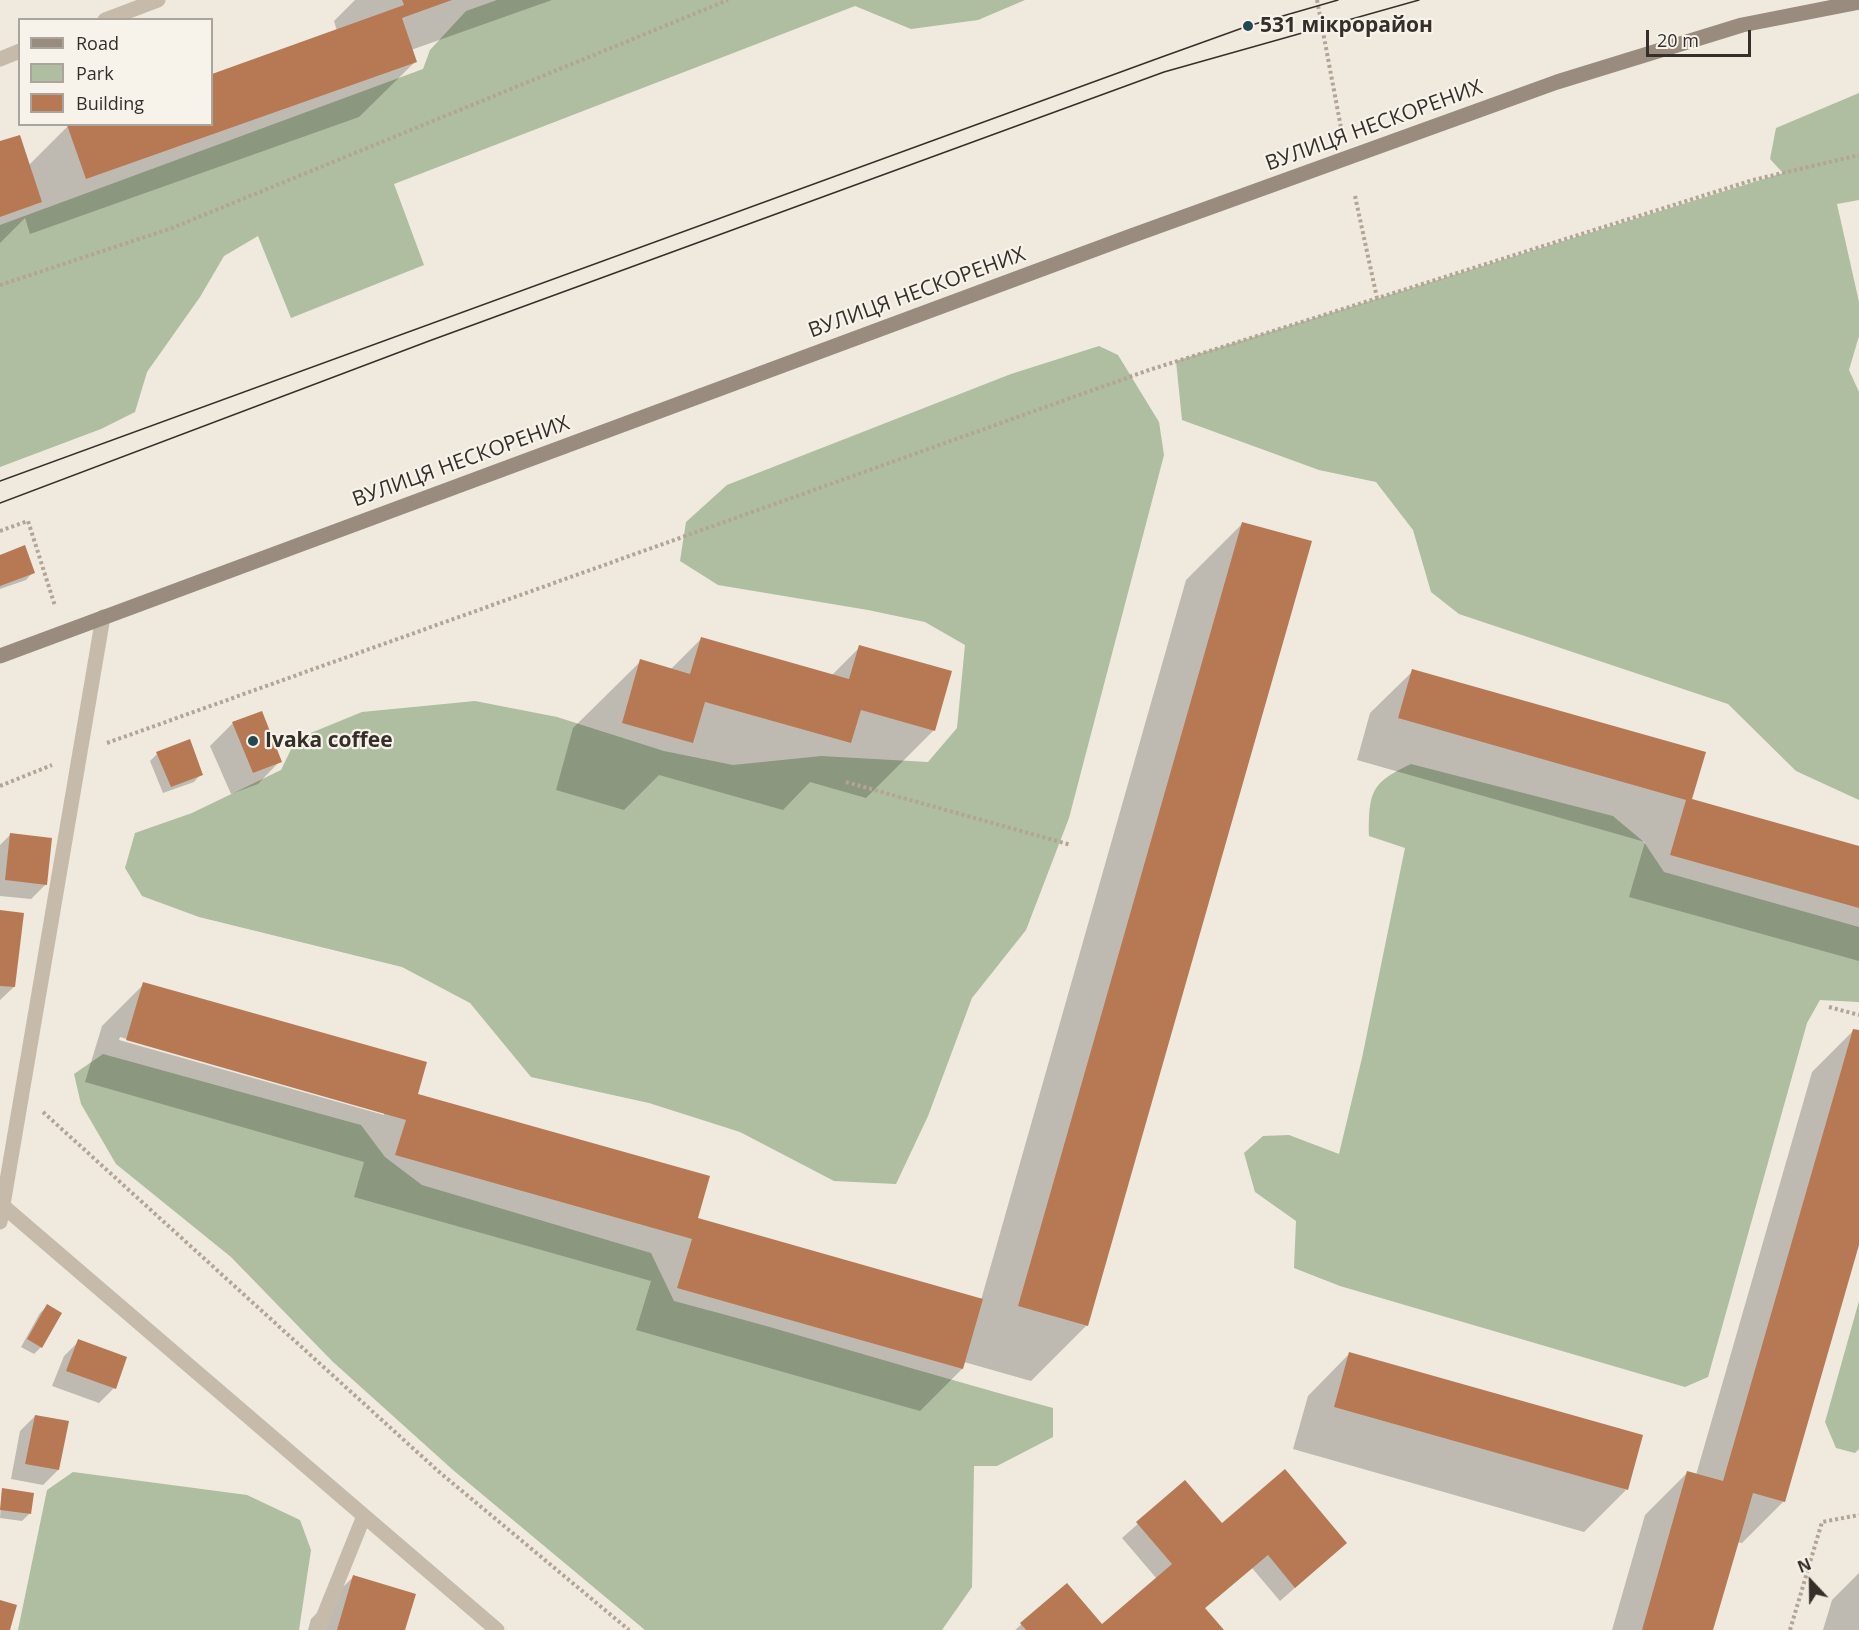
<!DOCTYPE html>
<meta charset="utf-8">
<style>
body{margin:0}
#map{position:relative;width:1859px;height:1630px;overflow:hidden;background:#efe9de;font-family:"Open Sans",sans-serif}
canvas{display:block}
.legend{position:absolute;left:18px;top:18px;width:195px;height:108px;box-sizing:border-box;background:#f7f3ea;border:2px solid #a9a59d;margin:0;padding:8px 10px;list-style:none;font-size:18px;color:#352f2a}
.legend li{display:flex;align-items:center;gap:12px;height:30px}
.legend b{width:30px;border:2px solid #a9a59d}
.north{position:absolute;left:1781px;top:1552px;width:60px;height:60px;-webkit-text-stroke:4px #f7f3ea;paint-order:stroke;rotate:338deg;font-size:16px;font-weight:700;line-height:24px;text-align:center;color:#352f2a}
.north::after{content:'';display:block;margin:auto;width:21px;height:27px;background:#352f2a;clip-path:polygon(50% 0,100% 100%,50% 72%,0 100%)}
.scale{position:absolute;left:1646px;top:30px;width:105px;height:27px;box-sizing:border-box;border:3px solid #352f2a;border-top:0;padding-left:8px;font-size:18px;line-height:21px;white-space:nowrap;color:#352f2a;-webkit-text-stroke:4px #f7f3ea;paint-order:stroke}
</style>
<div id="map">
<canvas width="1859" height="1630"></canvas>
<ul class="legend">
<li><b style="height:8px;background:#998b7d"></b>Road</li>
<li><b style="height:16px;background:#afbda0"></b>Park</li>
<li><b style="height:16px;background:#b77954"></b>Building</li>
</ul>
<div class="north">N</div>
<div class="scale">20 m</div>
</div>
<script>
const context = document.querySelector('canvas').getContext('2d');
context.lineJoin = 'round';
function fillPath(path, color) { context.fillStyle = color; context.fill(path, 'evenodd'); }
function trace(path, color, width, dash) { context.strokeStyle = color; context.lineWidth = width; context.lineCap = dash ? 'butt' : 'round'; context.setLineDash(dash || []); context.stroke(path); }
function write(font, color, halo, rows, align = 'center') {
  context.font = font + ' "Open Sans",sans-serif'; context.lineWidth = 4.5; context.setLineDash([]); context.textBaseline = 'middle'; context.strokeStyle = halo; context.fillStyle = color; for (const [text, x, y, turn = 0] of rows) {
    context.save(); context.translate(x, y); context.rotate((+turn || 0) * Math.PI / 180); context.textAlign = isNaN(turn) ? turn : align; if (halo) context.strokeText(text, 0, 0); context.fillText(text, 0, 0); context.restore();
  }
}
fillPath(new Path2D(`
 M497 0H1025L978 20 911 29 855 6 394 184 424 265 291 318 258 236 224 256 200 297 147 372 135 412 101 429 0 467V225L423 69 430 50 466 11Z
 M1859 93V200L1837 204 1859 302V336L1849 370 1859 392V800L1796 771 1728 704 1459 614 1431 592 1413 530 1376 482 1319 470 1182 420 1176 361 1783 173 1770 159 1776 128Z
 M1099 346 1118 355 1159 422 1164 455 1069 818 1026 930 972 998 928 1116 896 1184 834 1181 740 1132 649 1103 531 1077 470 1003 402 967 199 917 142 896 125 868 135 833 192 813 281 770 296 739 362 712 475 701 557 717 664 751 733 765 821 756 928 762 957 728 965 645 925 622 868 610 718 585 680 561 686 522 727 485 1011 374Z
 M1411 764 1613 816 1644 842 1664 872 1859 927V1002L1820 1000 1807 1023 1708 1377 1685 1387 1340 1286 1294 1268 1296 1221 1255 1192 1244 1153 1263 1136 1289 1135 1339 1154 1362 1058 1405 848 1369 836C1369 793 1370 783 1411 764Z
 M103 1054 361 1125 385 1157 422 1185 651 1253 674 1301C801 1334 926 1374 1053 1408V1437L997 1466H974L972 1587 942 1630H645L453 1470 332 1361 231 1257 116 1164 81 1104 74 1074Z
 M1859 1301V1449L1855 1453 1836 1448 1825 1422Z
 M73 1472 247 1495 300 1520 311 1550 299 1630H18L47 1490Z`), '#afbda0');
fillPath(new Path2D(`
 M355 0H552L411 50 416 61 359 117 30 234 25 218 0 243V143L28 166 68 126 73 124H212V75L337 31 334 21Z
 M1243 523 1087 1325 1031 1381 964 1362 962 1369 920 1411 636 1330 651 1281 354 1197 364 1162 85 1082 102 1026 144 984 416 1095 696 1219 981 1300 1186 580ZM120 1037 384 1112V1115L119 1040Z
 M0 556 33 572 26 580 0 589Z
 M701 639 831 676 860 647 950 672 933 731 866 798 810 782 783 810 659 775 624 810 556 790 573 728 641 661 671 669Z
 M1413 671 1690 800 1859 848V961L1629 897 1645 842 1357 760 1370 713Z
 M233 723 280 761 258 784 231 794 210 746Z
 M157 754 201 774 194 782 163 793 150 761Z
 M10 835 46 884 31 899 0 896V845Z
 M0 911 14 987 0 1000Z
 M1854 1030 1859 1032V1239L1784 1501 1742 1543 1737 1542 1712 1630H1612L1645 1515 1688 1472 1696 1475 1812 1072Z
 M47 1306 41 1347 34 1354 21 1347 40 1313Z
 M79 1341 114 1388 99 1403 52 1386 64 1356Z
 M1350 1353 1626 1490 1584 1532 1293 1449 1308 1396Z
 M35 1416 58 1470 43 1485 11 1479 20 1431Z
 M1185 1482 1222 1525 1330 1557 1280 1601 1252 1568 1204 1609 1222 1630H1015L1067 1585 1102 1626 1157 1579 1122 1538Z
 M2 1490 29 1514 22 1521 0 1518Z
 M1859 1573V1630H1823L1832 1600Z
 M353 1577 404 1630H308L311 1619Z`), '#0003');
fillPath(new Path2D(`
 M402 0H452L402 18 417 62 86 179 67 125 212 124V74L404 5Z
 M20 135 42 202 0 217V141Z
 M1242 522 1312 541 1088 1326 1018 1306Z
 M25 545 35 573 0 586V555Z
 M701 637 849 679 859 645 952 671 935 731 861 710 851 743 705 702 693 743 622 723 640 659 690 674Z
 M1412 669 1706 752 1692 799 1859 846V908L1670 855 1686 800 1398 718Z
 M262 711 282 762 253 773 232 722Z
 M190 739 203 775 171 787 156 752Z
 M10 833 52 838 47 885 5 880Z
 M0 910 24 913 15 987 0 986Z
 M143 982 427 1062 418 1094 710 1176 698 1218 983 1299 963 1369 677 1288 692 1239 395 1155 406 1120 126 1040Z
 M1853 1029 1859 1030V1245L1785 1502 1753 1493 1713 1630H1642L1687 1471 1723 1481Z
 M47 1304 62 1313 42 1348 27 1339Z
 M78 1339 127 1357 116 1389 66 1371Z
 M1349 1352 1643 1435 1628 1490 1334 1407Z
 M35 1415 69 1421 59 1470 25 1464Z
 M1285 1469 1347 1543 1295 1588 1268 1555 1205 1608 1224 1630H1026L1020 1623 1067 1583 1102 1624 1172 1564 1136 1522 1185 1480 1222 1523Z
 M2 1488 34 1493 31 1514 0 1510Z
 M353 1575 416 1594 405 1630H337Z
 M0 1600 17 1605 10 1630H0Z`), '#b77954');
trace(new Path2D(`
 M1317 0 1342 133
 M1355 196 1377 298
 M0 285 172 228 728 0
 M0 531 28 521 55 606
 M107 743 1149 370 1753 180 1859 155
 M846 782 1071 845
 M0 786 52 765
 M1829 1007 1859 1015
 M43 1112 438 1471 629 1630
 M1790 1630 1822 1522 1859 1515`), '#b2a596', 4, [3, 3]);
trace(new Path2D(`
 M105 20 158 0
 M0 59 20 51
 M3 1206 497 1630
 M0 1222 103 617
 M318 1630 364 1516`), '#c6bbab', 15);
trace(new Path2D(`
 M0 656 1131 236 1557 82 1742 25 1859 2`), '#998b7d', 15);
trace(new Path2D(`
 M0 481 1159 58 1248 26 1338 0
 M0 503 429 341 1164 72 1419 0`), '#352f2a', 1.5);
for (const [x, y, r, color] of [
 [1248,26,6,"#244851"],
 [253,741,6,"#244851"]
]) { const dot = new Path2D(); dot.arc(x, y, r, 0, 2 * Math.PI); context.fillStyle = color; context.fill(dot); trace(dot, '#f7f3ea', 2); }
write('bold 21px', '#352f2a', '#f7f3ea', [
 ["531 мікрорайон",1260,26],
 ["Ivaka coffee",265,741]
], 'left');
write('21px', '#352f2a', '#f7f3ea', [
 ["ВУЛИЦЯ НЕСКОРЕНИХ",1374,126,-20],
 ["ВУЛИЦЯ НЕСКОРЕНИХ",917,293,-20],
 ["ВУЛИЦЯ НЕСКОРЕНИХ",461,462,-20]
]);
</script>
